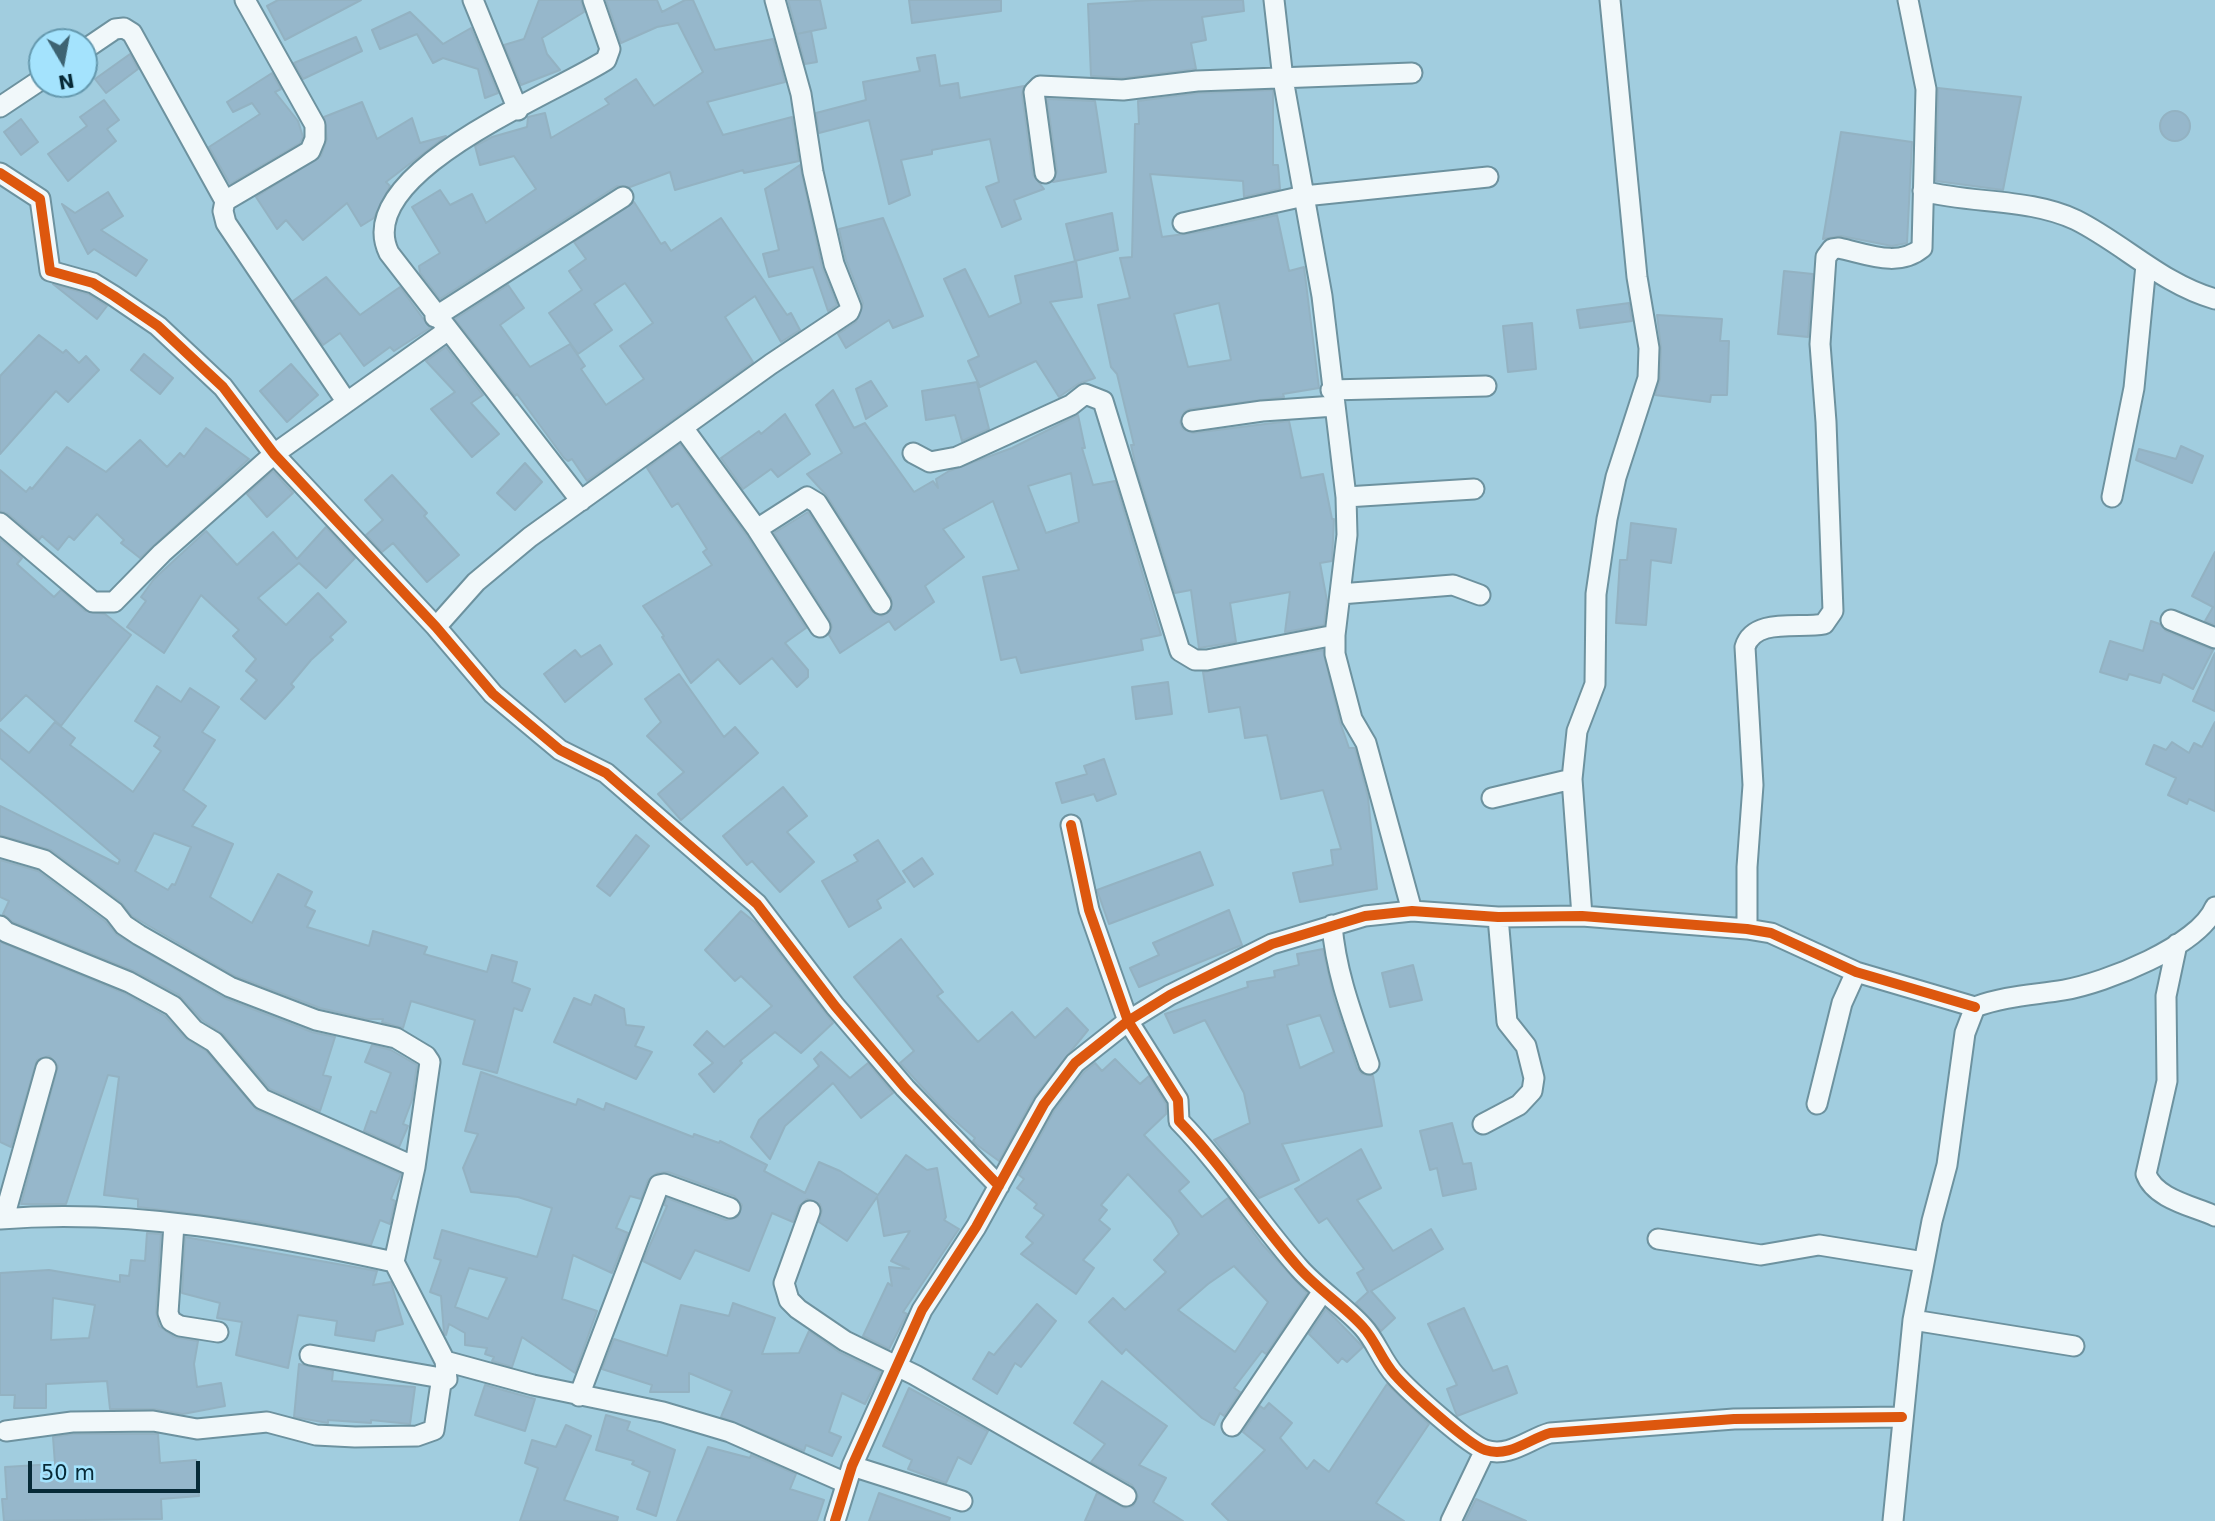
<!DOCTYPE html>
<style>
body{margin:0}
#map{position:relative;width:2215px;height:1521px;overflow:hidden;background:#a1cddf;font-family:"DejaVu Sans",sans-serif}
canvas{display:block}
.north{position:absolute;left:28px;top:28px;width:70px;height:70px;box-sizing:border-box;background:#a4e3fd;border:2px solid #6599ae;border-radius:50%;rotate:170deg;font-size:19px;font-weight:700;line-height:28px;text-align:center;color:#072a37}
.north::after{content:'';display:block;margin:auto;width:24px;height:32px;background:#3d6372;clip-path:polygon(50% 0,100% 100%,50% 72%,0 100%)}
.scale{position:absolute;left:28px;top:1461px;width:172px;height:32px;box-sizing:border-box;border:4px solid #072a37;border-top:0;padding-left:9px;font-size:21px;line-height:24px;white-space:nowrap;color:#072a37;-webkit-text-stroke:5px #a4e3fd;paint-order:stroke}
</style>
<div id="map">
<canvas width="2215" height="1521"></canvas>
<div class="north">N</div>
<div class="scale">50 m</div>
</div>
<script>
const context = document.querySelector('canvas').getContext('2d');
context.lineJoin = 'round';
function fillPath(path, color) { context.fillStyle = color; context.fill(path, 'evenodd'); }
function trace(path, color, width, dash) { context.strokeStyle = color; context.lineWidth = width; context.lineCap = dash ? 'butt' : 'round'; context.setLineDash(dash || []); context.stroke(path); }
const building = new Path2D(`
 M278 0H361L285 40 267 6Z
 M539 0H581L584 12 542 38 547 54 560 70 521 85 504 45 524 39Z
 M606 0H657L662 12 685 0H693L715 50 773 39 785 82 707 102 723 135 792 117 799 161 744 173 743 170 675 190 670 172 630 187 617 186 440 299 420 273 419 266 440 253 412 207 440 190 450 205 472 194 486 223 536 189 514 156 480 165 475 146 492 137 527 127 528 117 545 113 551 138 609 104 605 99 636 79 654 106 703 72 678 23 657 27 621 43Z
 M788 0H820L826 28 797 34Z
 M909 0H1001V11L912 23Z
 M1152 0H1243L1244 11 1202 17 1206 40 1191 43 1196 69 1123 78 1091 76 1088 4Z
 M410 12 443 44 471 28 498 93 485 98 478 69 443 58 433 63 417 34 380 49 372 30Z
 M811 31 817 62 805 64 797 34Z
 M356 37 362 51 303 79 294 63Z
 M130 54 138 69 106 93 95 79Z
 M935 55 940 86 958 83 960 98 1024 86 1022 94 1033 175 1044 189 1014 200 1021 219 1002 227 986 187 999 182 990 139 932 150V154L901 160 910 195 889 204 869 120 819 133 816 113 866 100 863 82 920 71 917 58Z
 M272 73 281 89 275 92 298 121 303 137 300 143 230 184 209 147 260 114 252 103 233 112 227 102Z
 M1938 88 2021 97 2003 190 1936 181Z
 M1273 90V165H1278L1280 189 1244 197 1243 181 1150 174 1162 237 1199 232 1277 215 1289 271 1304 267 1319 388 1283 394 1284 397 1190 409 1184 412 1180 422 1183 429 1193 433 1289 421 1301 478 1323 474 1332 519H1334L1332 561 1320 563 1327 601 1324 625 1285 632 1290 592 1230 603 1236 642 1199 648 1191 590 1175 593 1136 467 1131 445H1134L1117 374 1111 367 1098 305 1130 298 1120 258 1132 257 1135 124H1139L1138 101 1198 93ZM1219 303 1231 360 1188 367 1174 314Z
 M1047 99 1095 101 1106 172 1053 182 1057 171Z
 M104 100 119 120 107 129 116 141 68 181 48 154 87 126 80 117Z
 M362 102 377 139 412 118 420 143 446 136 386 182 390 186 374 218 361 226 347 203 303 240 286 220 277 229 256 197 321 156 327 139 324 117Z
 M2160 126a15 15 0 1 1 30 0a15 15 0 1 1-30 0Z
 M21 119 38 142 21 155 4 132Z
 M1841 132 1912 142 1907 243 1892 246 1841 236 1823 239Z
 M800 165 822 267 837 305 828 311 813 267 769 277 763 254 779 250 765 189Z
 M108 192 123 216 101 230 147 260 136 276 94 249 88 254 62 204 75 213Z
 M634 202 661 244 665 242 671 251 721 218 787 315 791 313 800 330 781 342 755 296 725 317 753 362 587 481 572 459 568 461 564 458 517 394 515 396 455 319 508 285 524 308 500 325 530 367 570 344 585 366 581 369 606 405 644 379 620 346 653 323 625 283 594 304 612 330 578 354 549 313 582 290 569 271 586 259 574 242Z
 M1112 213 1118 250 1075 261 1066 224Z
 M883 218 923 316 893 328 889 320 846 348 838 334 856 322 863 303 846 260 839 229Z
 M1076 261 1082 297 1050 302 1095 378 1078 384 1059 397 1036 361 980 387 968 361 979 356 944 279 965 269 989 317 1021 303 1015 276Z
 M1784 271 1813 274 1808 337 1778 334Z
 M326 277 360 315 400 287 430 328 394 351 390 347 364 366 340 333 323 345 293 301Z
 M53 284 88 294 107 306 97 319Z
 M1629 303 1632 321 1580 328 1577 310Z
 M1657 315 1722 319 1720 341H1729L1727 395H1711L1710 402 1655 395 1660 379 1661 348Z
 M1532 323 1536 369 1508 372 1503 326Z
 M39 335 63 353 66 350 79 363 86 356 99 370 68 402 56 391 0 454V376Z
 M446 347 483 395 471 403 499 434 472 457 431 409 455 392 426 361Z
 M144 354 173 378 160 394 131 370Z
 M291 364 318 395 287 422 260 391Z
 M871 381 887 406 866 419 856 389Z
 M977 382 989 429 962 441 955 415 926 420 922 391Z
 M833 390 854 428 865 423 914 492 933 481 938 488 936 479 949 471 1012 448 1078 415 1085 448H1082L1093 485 1115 481 1161 635 1141 639 1143 650 1021 673 1016 657 1001 660 983 577 1019 570 993 501 943 529 964 557 925 586 934 602 895 630 889 621 840 653 829 635 832 627 830 620 774 533 808 512 871 611 882 616 891 610V597L827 496 807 474 842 453 816 405ZM1071 473 1079 522 1046 533 1028 486Z
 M785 414 810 454 778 477 771 469 743 489 721 458 759 431 761 434Z
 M206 428 249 459 140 558 121 543 124 540 97 514 74 540 69 536 58 550 42 536 39 540 8 514 0 511V470L26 492 30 487 32 489 67 447 106 472 140 440 167 467 180 453 184 457Z
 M680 444 747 536 806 628 785 643 808 670V677L797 687 772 658 740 684 718 659 691 683 662 637 664 636 643 606 712 565 703 552 707 549 678 503 672 507 647 468Z
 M2181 446 2203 456 2192 483 2136 460 2139 449 2176 459Z
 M525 463 542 482 515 510 497 493Z
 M273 471 293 493 267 517 247 494Z
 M392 475 427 513 424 516 459 555 427 582 393 543 382 552 366 535 383 520 365 500Z
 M1631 523 1676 529 1671 563 1651 560 1646 625 1616 623 1620 560H1627Z
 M326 527 355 558 326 588 299 563 258 598 286 625 318 593 346 622 330 637 333 640 311 660 291 684 294 687 265 719 241 699 257 680 246 671 256 659 233 636 239 630 201 595 164 653 127 627 146 601 141 597 154 579 206 531 237 565 273 532 297 559Z
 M0 539 22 558 17 564 54 597 61 590 85 611 105 614 131 635 61 726 26 695 0 721Z
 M2215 552V625L2205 621 2213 607 2192 596Z
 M2151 621 2160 624 2166 631 2213 650 2193 689 2163 674 2160 683 2129 674 2127 680 2100 672 2110 641 2143 651Z
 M600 645 612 664 565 702 544 674 575 650 581 657Z
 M1323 650 1340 722 1349 748H1355L1368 797 1377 889 1300 902 1293 873 1333 865 1331 850 1341 849 1323 790 1281 799 1267 735 1245 738 1240 707 1209 712 1203 672Z
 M2215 653V711L2193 701Z
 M679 674 724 737 735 727 758 753 681 820 658 794 684 772 647 736 661 722 645 699Z
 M1168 682 1172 714 1136 719 1132 687Z
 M157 686 181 702 190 688 219 707 202 732 215 740 183 790 206 806 192 826 233 844 210 897 252 923 278 874 312 892 305 906 315 911 307 927 369 946 373 931 427 947 424 954 487 972 492 955 517 962 512 982 530 989 522 1011 514 1008 497 1073 463 1064 475 1020 411 1001 403 1028 382 1022 383 1019H367L320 1008 235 976 132 916 121 902 51 850 0 835V806L118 864 120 860 0 758V729L29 753 55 722 75 738 70 745 133 792 161 751 154 746 160 737 135 721ZM154 833 191 847 175 885 172 884 168 890 135 871Z
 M2215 722V811L2189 799 2187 804 2168 795 2176 778 2146 764 2154 745 2166 750 2172 742 2189 753 2194 743 2202 747Z
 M1104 759 1116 794 1097 801 1094 794 1062 803 1056 783 1087 774 1084 766Z
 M783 787 807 816 787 832 814 862 780 892 752 861 747 865 723 836Z
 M636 835 649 846 610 896 597 886Z
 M878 840 905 882 877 900 881 908 849 927 822 881 858 861 854 855Z
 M1200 852 1213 885 1109 924 1097 890Z
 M922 858 933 874 914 887 903 871Z
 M0 860 38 871 105 921 117 935 224 998 312 1032 335 1037 323 1075 331 1077 320 1111 270 1089 223 1034 202 1020 179 995 134 971 13 922 3 914 9 901 0 897Z
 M1229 910 1242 945 1139 987 1130 968 1159 955 1153 943Z
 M741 911 756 923 833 1023 801 1053 775 1032 740 1061 742 1063 714 1092 699 1074 713 1063 694 1045 707 1031 724 1047 772 1006 741 976 735 981 705 950Z
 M901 939 943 992 937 996 978 1042 1012 1012 1035 1038 1067 1008 1088 1030 1034 1097 999 1161 977 1145 973 1141 975 1138 946 1113 900 1063 914 1051 854 977Z
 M0 942 124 993 165 1016 185 1038 206 1051 257 1110 401 1174 391 1199 395 1201 390 1224 380 1220 371 1245 250 1221 138 1207V1199L104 1195 119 1077 108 1075 66 1204H21L58 1066 49 1056 37 1060 11 1147 0 1142Z
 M1323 949 1334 999 1357 1068 1362 1074 1373 1076 1382 1126 1282 1144 1299 1180 1259 1198 1214 1140 1250 1123 1244 1093 1205 1020 1174 1033 1165 1014 1248 987 1247 982 1275 977 1274 971 1299 965 1297 954ZM1320 1015 1334 1052 1300 1068 1287 1025Z
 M1413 965 1422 1000 1390 1007 1382 973Z
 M595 995 624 1009 626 1025 644 1027 635 1046 652 1052 636 1079 554 1042 574 998 591 1005Z
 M372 1045 391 1050 417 1065 412 1100 403 1124 408 1126 399 1147 364 1131 371 1111 376 1113 391 1073 365 1062Z
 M821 1052 850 1078 868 1063 893 1093 861 1118 833 1083 785 1126 770 1159 751 1137 759 1120 819 1066 814 1059Z
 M1115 1059 1140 1084 1149 1076 1166 1104V1114L1144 1135 1189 1182 1179 1191 1202 1217 1228 1198 1262 1244 1307 1293 1266 1354 1262 1351 1234 1388 1240 1392 1224 1416 1220 1413 1214 1425 1202 1418 1126 1349 1122 1354 1089 1322 1113 1298 1125 1310 1166 1272 1154 1260 1179 1234 1171 1219 1128 1174 1101 1205 1107 1210 1099 1220 1110 1229 1083 1260 1094 1268 1076 1294 1021 1254 1033 1243 1026 1237 1044 1215 1034 1208 1037 1204 1017 1188 1024 1179 1019 1175 1054 1111 1084 1072 1095 1063 1102 1071ZM1234 1266 1268 1302 1235 1352 1178 1310 1208 1284Z
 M481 1072 576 1105 578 1099 604 1110 606 1103 693 1137 694 1134 719 1143 720 1141 767 1165 764 1171 805 1193 819 1162 840 1171 878 1195 906 1155 927 1170 937 1168 946 1217 944 1220 959 1229 903 1312 907 1314 889 1349 863 1336 888 1283 892 1286 889 1267 909 1269 891 1261 910 1231 884 1236 877 1197 847 1241 819 1222 822 1210 820 1204 807 1199 799 1206 793 1222 772 1213 749 1271 695 1250 680 1279 643 1261 667 1206 664 1205 667 1198 726 1220 738 1217 742 1205 734 1196 668 1172 657 1173 648 1180 641 1199 630 1196 616 1228 628 1233 612 1273 573 1255 562 1299 597 1311 575 1373 522 1337 512 1367 492 1361 494 1357 485 1354 487 1348 465 1345V1333L449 1324 446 1335 444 1333 441 1296 430 1292 441 1260 434 1258 442 1230 537 1257 552 1208 518 1197 471 1192 463 1168 478 1134 465 1131ZM469 1268 507 1278 488 1319 455 1307Z
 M1452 1123 1463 1164 1471 1163 1476 1189 1443 1196 1437 1168 1430 1170 1420 1131Z
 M1361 1149 1381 1188 1357 1200 1393 1251 1431 1229 1443 1249 1371 1291 1395 1318 1381 1331 1356 1303 1368 1292 1357 1273 1364 1269 1327 1218 1319 1223 1295 1189Z
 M147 1233 161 1234 156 1312 159 1326 174 1337 198 1341 194 1364 197 1387 221 1383 225 1406 183 1414 153 1409H110L107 1381 46 1384V1408H14L15 1395H0V1273L49 1270 120 1282V1275L129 1276 131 1260 145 1261ZM53 1298 95 1305 89 1338 51 1340Z
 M185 1237 377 1271 373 1285 391 1282 403 1324 376 1331 374 1341 335 1335 337 1321 298 1315 288 1368 236 1355 242 1322 217 1318 220 1303 182 1293Z
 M733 1303 775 1318 762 1354 799 1353 809 1331 839 1352 881 1372 865 1404 842 1393 829 1432 841 1437 832 1456 806 1445 804 1451 721 1417 732 1391 689 1373V1392H650L652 1385 602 1369 614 1339 667 1356 681 1305 729 1316Z
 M1037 1304 1056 1321 1021 1367 1015 1363 997 1394 973 1379 989 1352 994 1355Z
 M1464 1308 1493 1371 1507 1366 1517 1393 1457 1416 1447 1389 1457 1385 1428 1324Z
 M1326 1309 1363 1347 1347 1362 1342 1358 1338 1363 1309 1334Z
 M299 1364 333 1371 332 1381 415 1387 410 1424 371 1420V1423L328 1420V1423L294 1417Z
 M1102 1381 1167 1426 1139 1465 1166 1478 1153 1502 1183 1521H1085L1097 1493 1125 1508 1133 1506 1138 1497 1132 1485 1091 1462 1105 1444 1074 1423Z
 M1387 1384 1429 1424 1376 1503 1404 1521H1229L1212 1504 1265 1450 1243 1432 1260 1406 1264 1409 1269 1403 1292 1423 1280 1438 1307 1469 1314 1460 1329 1472Z
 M485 1385 535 1399 525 1431 475 1415Z
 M909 1388 988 1431 971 1464 958 1457 946 1483 908 1469 912 1460 883 1446Z
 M606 1415 630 1422 627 1430 675 1450 656 1516 637 1509 650 1472 632 1464 634 1461 596 1450Z
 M566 1425 591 1436 564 1500 618 1517 617 1521H520L538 1468 525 1463 532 1440 556 1447Z
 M73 1434H158L160 1463 196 1460 199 1496 161 1499 162 1519 4 1521 2 1499H7L5 1467 55 1464 53 1437Z
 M708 1447 750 1458 751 1455 796 1474 790 1489 824 1500 817 1521H677Z
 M879 1493 950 1518 949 1521H869Z
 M1476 1499 1526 1521H1465Z`);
fillPath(building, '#96b7cb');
trace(building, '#93b2c2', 2);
const street = new Path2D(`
 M245 0 315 125V139L310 151 225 201 223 211 226 223 346 401
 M473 0 518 110
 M1274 0 1283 79 1322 296 1346 497 1347 535 1335 635V654L1352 719 1366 743 1412 911
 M84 50 115 29 124 28 132 33 225 201
 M0 107 42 79
 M0 173 40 199 50 271 93 283 114 296 158 326 223 387 274 454 436 627 493 694 560 750 606 773 757 904 835 1006 905 1088 999 1186
 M1045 173 1034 92 1040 86 1123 90 1197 81 1412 73
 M1923 191C1972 204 2030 198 2076 220 2124 244 2162 284 2215 299
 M1183 223 1304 196 1488 177
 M435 317 623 197
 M1331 390 1486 386
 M1192 421 1262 411 1335 406
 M684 429 757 529 820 627
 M913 453 930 462 957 457 1071 405 1085 394 1103 401 1180 651 1195 660H1207L1335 635
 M1346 497 1474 489
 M2112 497 2134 388 2146 265
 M581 501 389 253C350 173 554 94 606 60L610 49 593 0
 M0 523 93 602H114L162 553 274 454 447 331
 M757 529 807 497 817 503 881 604
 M1340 594 1453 585 1480 595
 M2171 620 2215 638
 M436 627 476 582 530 537 771 364 849 312 851 307 834 264 813 172 801 94 775 0
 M1492 798 1572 779
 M1071 825 1089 910 1128 1021 1178 1100 1179 1121C1223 1166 1258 1222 1300 1269 1319 1290 1344 1306 1363 1327 1376 1341 1382 1361 1395 1375 1408 1390 1469 1445 1485 1450 1509 1458 1529 1439 1550 1433L1734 1419 1902 1417
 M0 847 44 860 114 912 124 925 139 935 230 987 316 1020 396 1038 426 1056 430 1062 415 1167 394 1262
 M1582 916 1572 779 1577 731 1595 684 1596 594 1607 519 1616 477 1648 378 1649 348 1637 277 1610 0
 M1332 925C1336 974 1353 1017 1369 1064
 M0 926 6 932 129 982 173 1006 194 1030 214 1042 262 1099 415 1167
 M1747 929V867L1753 785 1745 647C1754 617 1800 629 1824 624L1833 611 1826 422 1820 344 1826 257 1832 249 1839 248C1867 254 1898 268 1922 248L1926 89 1908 0
 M2177 944 2166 996 2167 1081 2146 1174C2155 1199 2193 1206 2215 1216
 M1817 1104 1842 1003 1856 972
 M1483 1124 1519 1105 1532 1091 1534 1078 1526 1046 1507 1022 1498 917
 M810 1211 784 1283 789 1300 798 1309 845 1341 915 1375 1126 1496
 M4 1218 46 1068
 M0 1219C133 1208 265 1234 394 1262L445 1361 447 1379 441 1383 434 1430 417 1436 355 1437 316 1435 267 1422 197 1429 153 1421 72 1422 6 1431
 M174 1224 168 1313 171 1321 180 1326 218 1332
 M1658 1239 1761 1255 1819 1245 1924 1262
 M1913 1320 2074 1346
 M310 1355 447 1379
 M445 1361 533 1385 663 1412 730 1432 846 1483
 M579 1396 659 1185 664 1184 730 1208
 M1232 1426 1323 1291
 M852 1466 962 1501
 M835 1521 852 1466 922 1310 976 1227 1044 1104 1075 1063 1128 1021 1170 995 1272 944 1365 916 1412 911 1498 917 1582 916 1747 929 1771 933 1856 972 1975 1007
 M1451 1521 1485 1450
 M1893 1521 1913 1320 1932 1221 1947 1165 1965 1033 1975 1007C2004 996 2034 995 2064 990 2105 983 2199 946 2215 907`);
trace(street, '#6d929f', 23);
trace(street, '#f1f8fa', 19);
trace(new Path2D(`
 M0 173 40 199 50 271 93 283 114 296 158 326 223 387 274 454 436 627 493 694 560 750 606 773 757 904 835 1006 905 1088 999 1186
 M1071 825 1089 910 1128 1021 1178 1100 1179 1121C1223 1166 1258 1222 1300 1269 1319 1290 1344 1306 1363 1327 1376 1341 1382 1361 1395 1375 1408 1390 1469 1445 1485 1450 1509 1458 1529 1439 1550 1433L1734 1419 1902 1417
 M835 1521 852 1466 922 1310 976 1227 1044 1104 1075 1063 1128 1021 1170 995 1272 944 1365 916 1412 911 1498 917 1582 916 1747 929 1771 933 1856 972 1975 1007`), '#dd570e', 10);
</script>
